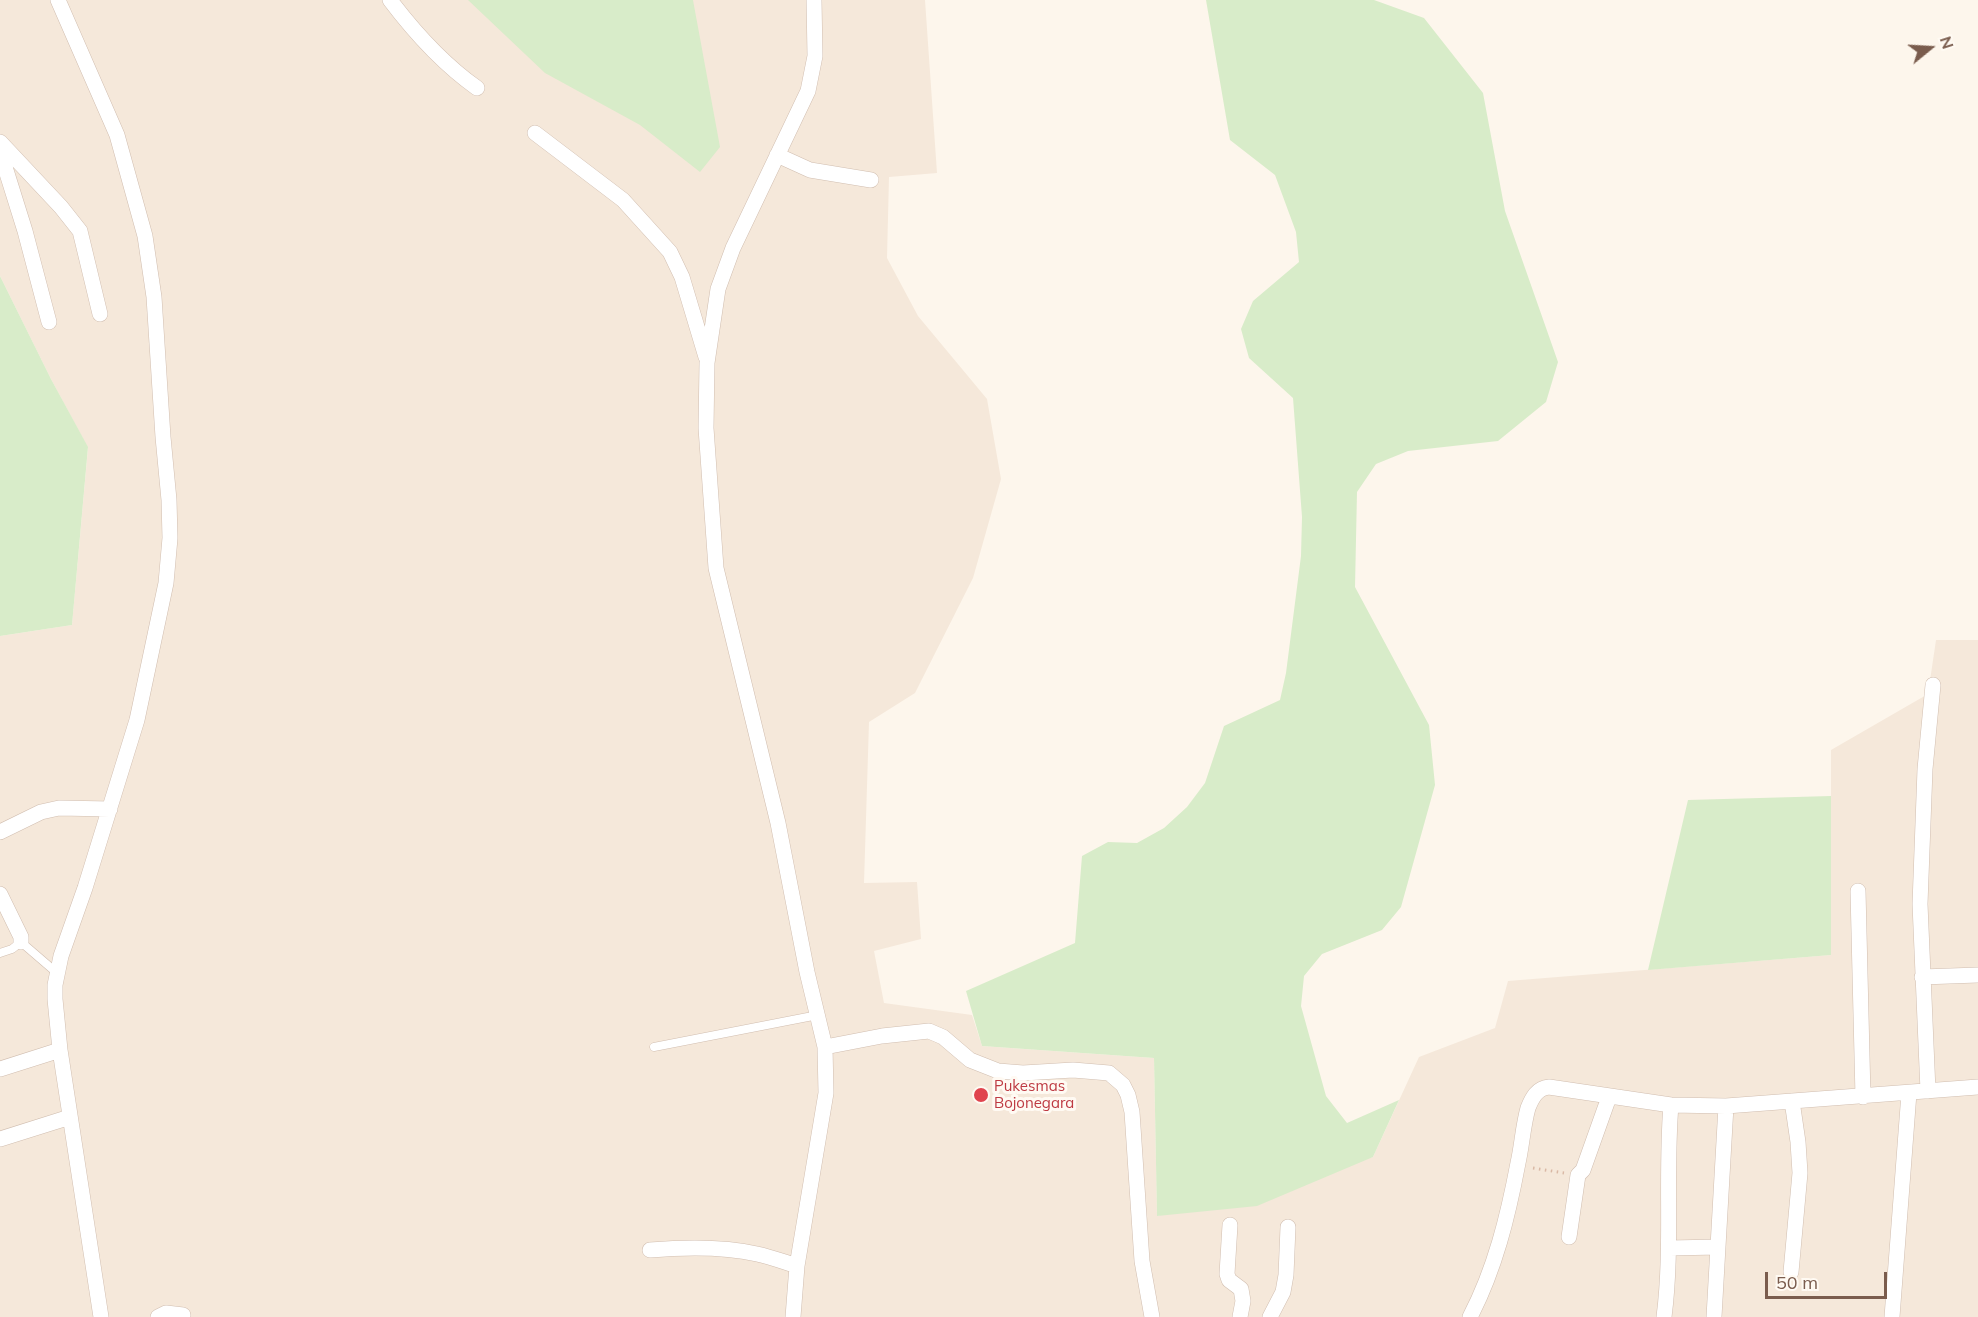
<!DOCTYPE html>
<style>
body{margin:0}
#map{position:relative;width:1978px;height:1317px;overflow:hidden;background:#fdf6ec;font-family:Mulish,sans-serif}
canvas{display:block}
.north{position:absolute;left:1900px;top:18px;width:60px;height:60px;-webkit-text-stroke:4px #fffaf3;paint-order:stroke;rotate:72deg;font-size:16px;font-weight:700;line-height:24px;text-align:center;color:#7a5c4d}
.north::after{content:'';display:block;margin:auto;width:21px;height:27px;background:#7a5c4d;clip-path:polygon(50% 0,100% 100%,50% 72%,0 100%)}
.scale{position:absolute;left:1765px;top:1272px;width:122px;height:27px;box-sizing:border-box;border:3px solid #7a5c4d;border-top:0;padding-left:8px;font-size:18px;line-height:21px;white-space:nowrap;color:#7a5c4d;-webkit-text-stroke:4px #fffaf3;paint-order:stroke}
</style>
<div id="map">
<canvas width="1978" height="1317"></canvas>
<div class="north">N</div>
<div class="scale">50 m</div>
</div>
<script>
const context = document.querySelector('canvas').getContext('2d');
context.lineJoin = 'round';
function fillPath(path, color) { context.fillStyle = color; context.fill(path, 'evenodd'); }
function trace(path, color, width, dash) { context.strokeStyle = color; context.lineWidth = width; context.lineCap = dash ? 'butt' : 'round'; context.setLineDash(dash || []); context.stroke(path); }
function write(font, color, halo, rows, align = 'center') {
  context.font = font + ' Mulish,sans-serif'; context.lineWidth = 6; context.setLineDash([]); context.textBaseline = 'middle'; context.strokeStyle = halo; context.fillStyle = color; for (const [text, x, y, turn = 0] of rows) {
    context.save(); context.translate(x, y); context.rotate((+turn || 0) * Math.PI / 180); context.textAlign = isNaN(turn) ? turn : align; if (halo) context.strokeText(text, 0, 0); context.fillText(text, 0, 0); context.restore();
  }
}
fillPath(new Path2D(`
 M0 0H925L937 173 889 177 887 258 918 316 987 399 1001 479 973 578 915 693 869 722 864 883 917 882 921 939 874 951 884 1003 972 1015 982 1046 1154 1058 1157 1216 1373 1157 1419 1057 1495 1028 1508 981 1831 955V750L1928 694 1936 640H1978V1317H0V636L72 625 88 448 51 379 0 276Z`), '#f5e8da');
fillPath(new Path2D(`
 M468 0H693L720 147 700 172 640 125 545 73Z
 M1206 0H1374L1424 18 1483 93 1505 211 1558 362 1546 402 1498 441 1408 451 1376 464 1357 492 1355 587 1429 725 1435 785 1401 907 1382 930 1322 954 1304 976 1301 1006 1326 1096 1347 1123 1399 1100 1373 1157 1257 1206 1157 1216 1154 1058 982 1046 966 991 1075 943 1082 856 1108 842 1137 843 1164 828 1187 807 1205 783 1224 726 1280 700 1286 673 1301 556 1302 517 1293 398 1249 358 1241 329 1253 301 1299 262 1296 232 1275 175 1230 140Z
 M0 276 51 379 88 447 72 625 0 636Z
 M1831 796V955L1648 970 1688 800Z`), '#d8ecc9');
const service = new Path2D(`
 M0 953 12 949 21 942 57 973
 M654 1047 818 1015`);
const minor = new Path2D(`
 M58 0 117 135 145 236 154 297 163 437 169 500 170 538 166 583 137 720 85 888 61 956 55 985V999L60 1050 101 1317
 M390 0C415 33 443 64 477 88
 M535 133 623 200 670 252 682 277 706 357
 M0 142 61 207 80 231 100 314
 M0 151 25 231 49 322
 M777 155 810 170 871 180
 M0 832 41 812 59 808 110 809
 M1858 891 1863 1097
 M0 894 21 937V942
 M1922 977 1978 975
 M825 1047 882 1036 929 1031 943 1037 970 1060 998 1071 1023 1073 1073 1070 1109 1073 1123 1085 1128 1095 1132 1112 1142 1261 1152 1317
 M0 1069 60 1050
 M1928 1091 1920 904 1925 769 1933 685
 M0 1139 70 1117
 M1230 1225 1227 1274 1229 1280 1241 1289 1243 1301 1240 1317
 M1569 1237 1578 1175 1583 1170 1609 1097
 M1670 1248 1718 1247
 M650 1250C685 1247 722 1246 757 1254 771 1257 784 1262 797 1266
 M1791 1272 1800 1173 1798 1142 1792 1101
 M158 1317 166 1313 183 1315
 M793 1317 797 1266 826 1093 825 1047 807 972 778 823 716 568 706 428 707 363 718 289 733 248 808 91 815 56 814 0
 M1270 1317 1283 1292 1286 1275 1288 1227
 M1470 1317C1495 1269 1508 1216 1518 1163 1522 1145 1523 1126 1528 1108 1532 1098 1537 1088 1549 1087L1671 1105 1726 1106 1978 1087
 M1664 1317C1673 1247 1665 1176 1671 1105
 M1714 1317 1726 1106
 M1892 1317 1909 1093`);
trace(service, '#d1beb0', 9);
trace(minor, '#d1beb0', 16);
trace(new Path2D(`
 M1533 1168 1564 1173`), '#d9b8a5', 3, [1.5, 4.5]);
trace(service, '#fff', 8);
trace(minor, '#fff', 15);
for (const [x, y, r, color] of [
 [981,1095,8,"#e0444e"]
]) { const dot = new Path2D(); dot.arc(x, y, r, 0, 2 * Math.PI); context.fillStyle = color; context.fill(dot); trace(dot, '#fffaf3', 2); }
write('15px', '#be3a42', '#fffaf3', [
 ["Pukesmas",994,1086],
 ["Bojonegara",994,1103]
], 'left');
</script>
